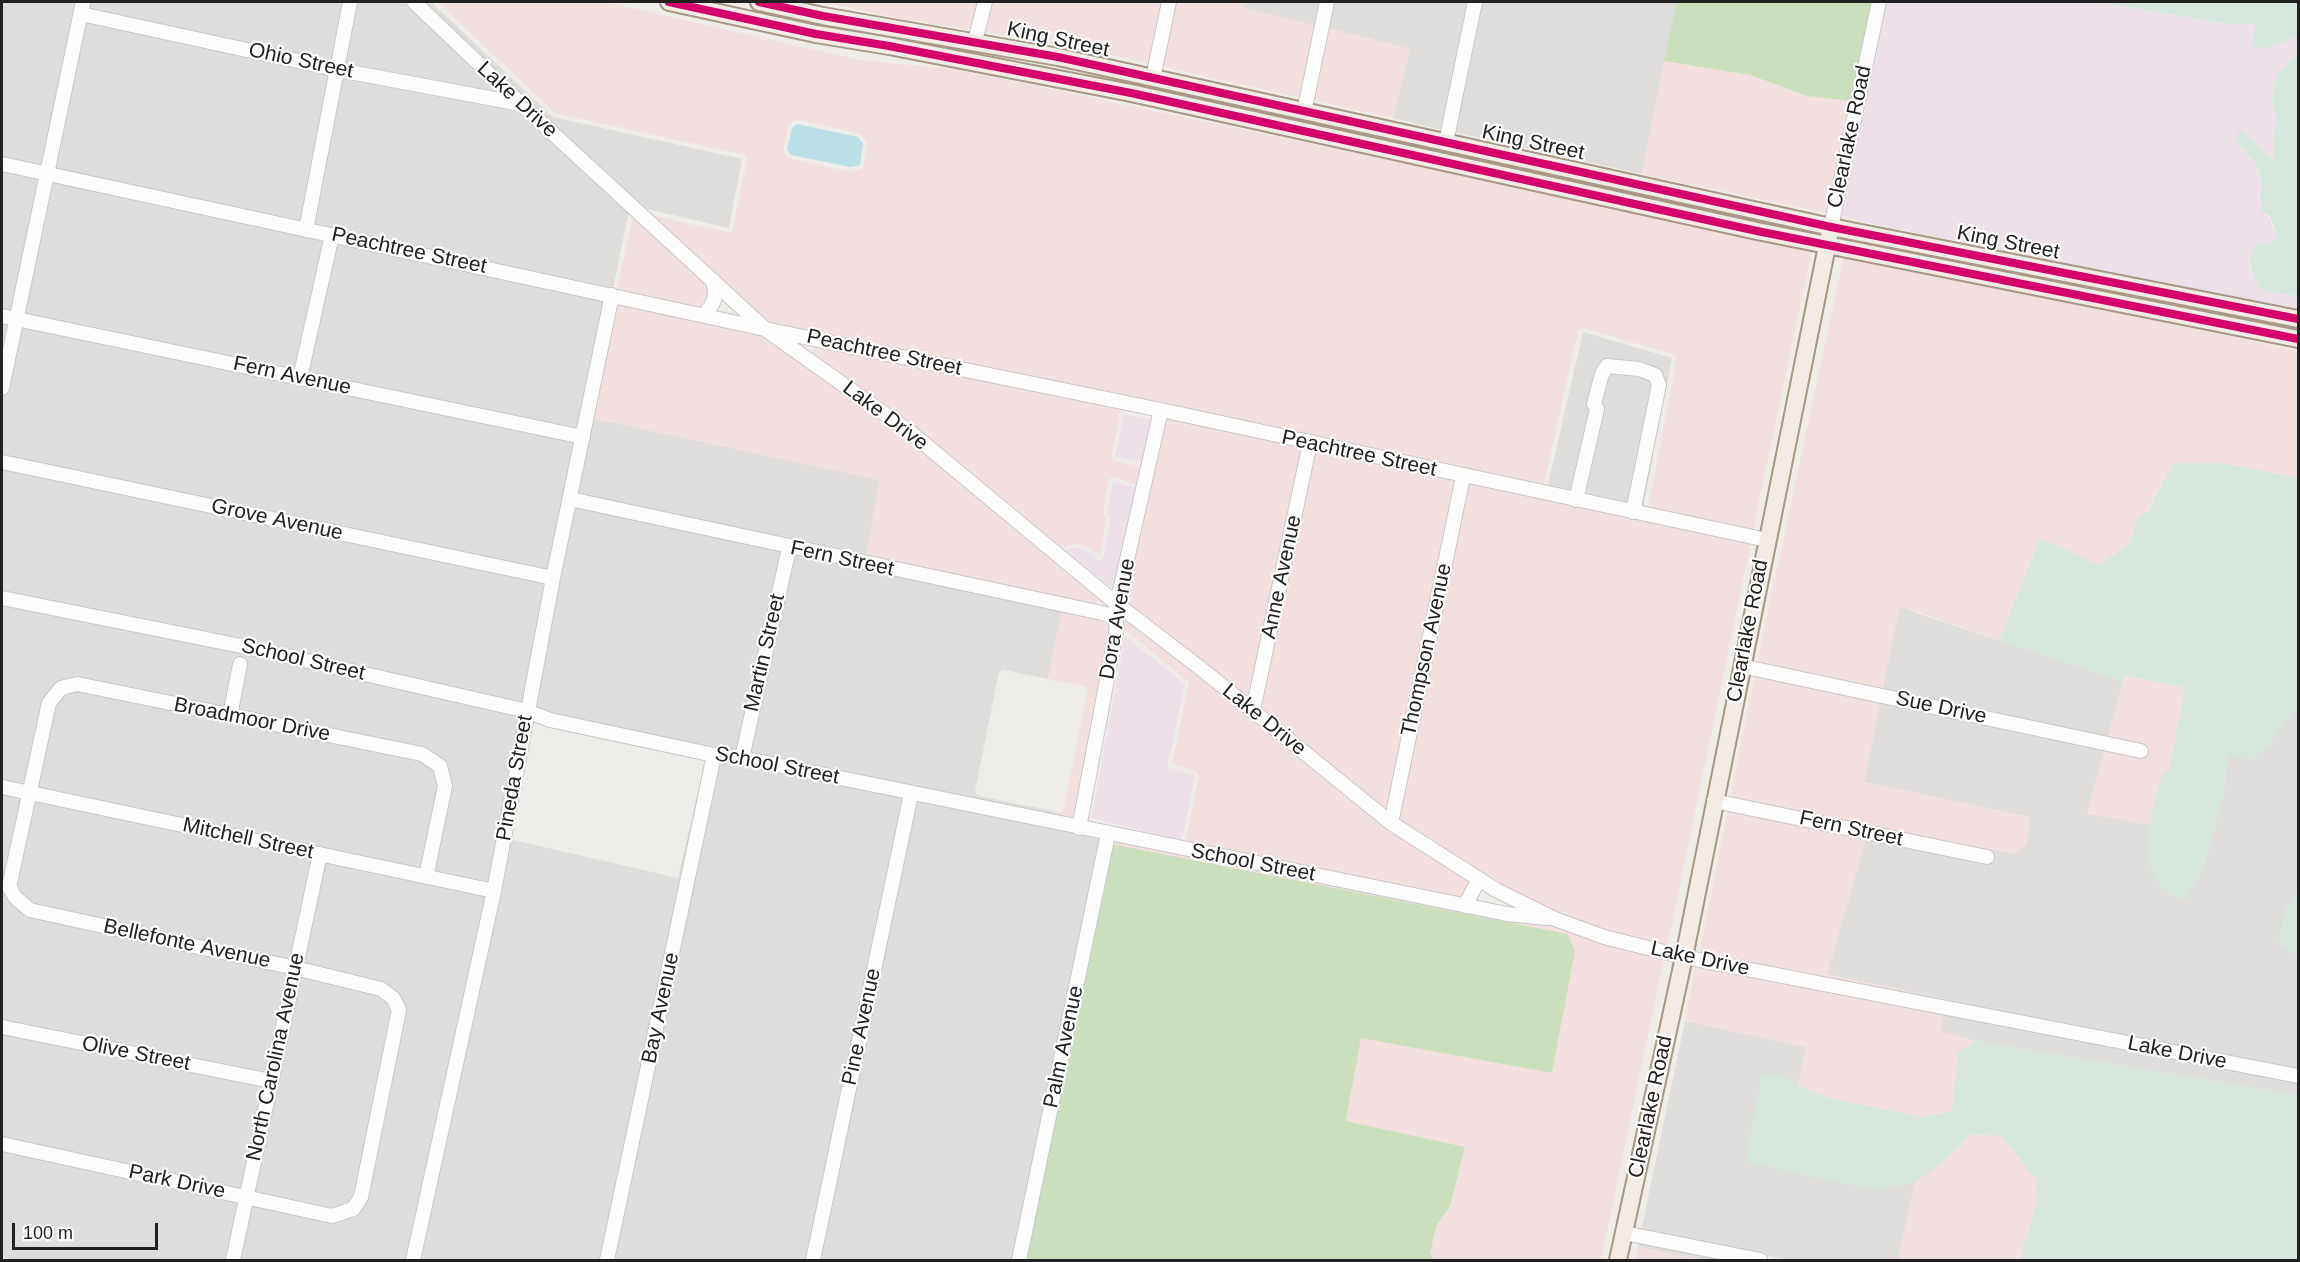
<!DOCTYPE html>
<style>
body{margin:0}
#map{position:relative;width:2300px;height:1262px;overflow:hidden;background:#efedea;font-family:Helvetica,sans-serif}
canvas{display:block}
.frame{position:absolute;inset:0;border:3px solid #212121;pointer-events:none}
.scale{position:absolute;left:12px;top:1223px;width:146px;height:27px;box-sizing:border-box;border:3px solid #212121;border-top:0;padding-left:8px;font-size:18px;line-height:21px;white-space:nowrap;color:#212121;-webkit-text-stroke:4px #fff;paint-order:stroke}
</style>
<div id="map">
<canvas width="2300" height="1262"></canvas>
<div class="frame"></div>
<div class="scale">100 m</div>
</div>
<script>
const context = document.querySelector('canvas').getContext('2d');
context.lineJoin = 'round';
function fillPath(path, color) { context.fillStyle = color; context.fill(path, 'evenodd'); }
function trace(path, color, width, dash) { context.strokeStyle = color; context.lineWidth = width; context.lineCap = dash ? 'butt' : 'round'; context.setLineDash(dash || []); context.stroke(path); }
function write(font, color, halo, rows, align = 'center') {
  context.font = font + ' Helvetica,sans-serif'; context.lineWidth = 4.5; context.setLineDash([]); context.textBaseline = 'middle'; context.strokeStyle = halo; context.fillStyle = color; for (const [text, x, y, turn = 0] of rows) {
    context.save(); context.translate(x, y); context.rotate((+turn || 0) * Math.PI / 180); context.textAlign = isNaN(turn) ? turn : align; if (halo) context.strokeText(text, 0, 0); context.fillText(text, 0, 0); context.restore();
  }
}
fillPath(new Path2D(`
 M2 2H431L553 117 742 159 729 228 630 205 527 711 2 598Z
 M1244 2H1322L1317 26 1243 8Z
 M1332 2H1469L1443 130 1393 118 1410 49 1327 28Z
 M1480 2H1676L1642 174 1453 132Z
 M1583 332 1672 358 1642 514 1546 494Z
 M592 418 880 480 866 558 576 495Z
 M574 506 782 552 738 752 715 749 551 715 533 707Z
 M792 554 1062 610 1048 679 1004 670 999 672 975 792 979 796 1053 811 1052 816 748 753Z
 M2 604 245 652 521 715 490 885 432 872 447 764 444 759 236 711 245 659 236 658 226 709 60 680 55 684 25 786 2 781Z
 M1903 607 1922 615 2123 681 2108 738 1882 690 1899 608Z
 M77 690 420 759 436 770 440 786 423 870 34 788 53 705 63 693Z
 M1880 701 2105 749 2087 813 2150 825 2148 841 2184 900 2202 871 2207 855 2224 788 2228 752 2268 747 2276 732 2298 708V891L2286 908 2279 943 2298 957V1071L1947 1002V1000L1827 974 1866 838 1991 863 1993 852 1865 826V824L2014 854 2026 845 2030 817 1864 782Z
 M706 759 602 1260H418L509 839 678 878Z
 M718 761 741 763 905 798 808 1260H612Z
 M2 793 22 797 10 898 289 972 267 1074 2 1021Z
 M32 799 314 858 291 961 32 905 20 894 15 885Z
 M915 800 1051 828 1102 840 1013 1260H818Z
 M324 860 487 896 407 1260H238L251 1203 353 1217 355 1214 400 996 395 991 301 963Z
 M298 974 379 994 389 1002 394 1012 356 1195 350 1204 332 1210 254 1192Z
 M1944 1013 2298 1082V1095L1975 1041 1940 1031Z
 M1685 1021 1806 1047 1798 1085 1779 1074 1873 1190 1915 1182 1898 1260H1788L1641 1231Z
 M2 1033 265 1085 244 1190 2 1139Z
 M2 1150 242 1201 228 1260H14L2 1258Z
 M1639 1242 1730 1260H1701L1638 1247Z`), '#dedddb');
fillPath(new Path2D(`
 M438 2H605L859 60 954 69 1812 249 1753 531 1648 509 1674 374 1676 357 1673 354 1584 328 1578 331 1543 487 824 335 823 333 820 334 767 323 717 277 716 274H714L649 214 710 229 731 232 733 229 747 160 746 155 555 113ZM797 119 860 134 867 143 863 168 850 172 788 158 783 151 789 125Z
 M822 2H980L974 30 897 18Z
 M990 2H1164L1151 64 1047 42 984 32Z
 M1175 2H1244L1243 8 1317 26 1302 98 1160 66Z
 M1327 28 1410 49 1393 118 1312 100Z
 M1664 61 1750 75 1807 96 1850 101 1826 213 1642 174Z
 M633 215 708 284 711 296 703 309 617 290Z
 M1844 255 2298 351V478L2221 463H2173L2147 512 2140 516 2130 542 2100 565 2039 539 1999 640 1903 607 1899 608 1882 690 1757 663Z
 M616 301 701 320 703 323 705 321 763 334 807 368 809 367 907 437 1097 594 1096 606 866 558 879 480 592 418Z
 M820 346 1155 415 1154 417 1125 409 1120 413 1111 458 1114 461 1143 467 1139 485 1114 477 1109 479 1103 512 1106 518 1100 555 1090 548 1074 543 1061 550 813 356 811 353 815 347Z
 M1165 417 1304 447 1250 701 1123 601Z
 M1314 450 1457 481 1388 814 1258 708Z
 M1467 483 1751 542 1667 947 1605 931 1557 913 1498 885 1397 820Z
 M1062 610 1110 622 1112 628 1075 821 1052 816 1053 811 1060 812 1064 808 1088 690 1084 686 1048 679Z
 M1120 614 1251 716 1386 825 1385 828 1472 882 1462 900 1185 843 1199 776 1197 772 1172 764 1189 682 1128 632 1125 631 1121 635Z
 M1755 674 1880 701 1864 782 2030 817 2026 845 2015 854 1730 799Z
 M2125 675 2185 688 2169 771 2153 811 2150 825 2087 814 2105 749 2145 757 2147 747 2108 738Z
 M1728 810 1866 838 1827 974 1947 1000V1002L1699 954Z
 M1112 840 1466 913 1554 924 1664 958 1601 1260H1434L1430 1254 1437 1223 1450 1207 1465 1147 1346 1121 1361 1037 1552 1073 1575 951 1111 844Z
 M1696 965 1944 1013 1940 1031 1975 1041 1958 1052 1952 1111 1921 1117 1829 1098 1798 1085 1806 1047 1685 1021Z
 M1972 1134 2002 1136 2036 1180 2035 1207 2020 1260H1898L1915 1182 1941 1164Z
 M1638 1247 1701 1260H1635Z`), '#f1e0df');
fillPath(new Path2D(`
 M1884 2H2097L2228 24H2256L2252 44 2298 36V53L2277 75 2272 97 2276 117 2274 161 2240 130 2235 140 2253 161 2260 174 2259 202 2277 233 2274 241 2264 244 2256 243 2253 248 2250 270 2261 290 2295 296 2298 291V314L1838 216Z
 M1124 414 1151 420 1142 462 1115 456Z
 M1113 482 1136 488 1115 590 1065 551 1074 547 1089 552 1097 560H1103L1111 517 1107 513Z
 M1125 636 1185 684 1167 767 1195 776 1182 840 1091 818Z`), '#ede1e9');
fillPath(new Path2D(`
 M1676 2H1872L1850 101 1807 96 1750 75 1664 61Z
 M1111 844 1567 934 1575 951 1552 1073 1361 1038 1346 1121 1465 1147 1450 1207 1437 1224 1430 1253 1434 1260H1024Z`), '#ccdfbd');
fillPath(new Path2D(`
 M2097 2H2298V36L2263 49 2252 45 2255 24H2228Z
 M2298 53V291L2296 296 2261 290C2251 273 2246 260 2256 243L2264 244 2274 241 2277 233 2269 215 2262 211C2258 199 2262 188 2260 176 2259 163 2243 150 2235 140L2240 129 2273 160 2276 117 2272 97 2277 75Z
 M2173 463H2221L2298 478V708L2276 732 2268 747 2252 760 2233 756 2228 753 2224 788 2207 855 2202 871 2184 901C2177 897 2168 895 2163 889 2136 858 2153 810 2162 775L2169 771 2185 688 2125 675 2123 681 1999 640 2040 538 2100 565 2130 542 2140 515 2148 512Z
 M2298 891V957L2279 943 2286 908Z
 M1975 1041 2298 1095V1260H2020L2035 1207 2036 1180 2002 1136 1972 1134 1941 1164 1915 1182 1873 1190 1746 1162 1762 1075 1779 1074 1804 1088 1829 1098 1921 1117 1952 1111 1958 1052Z`), '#d6e6dc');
fillPath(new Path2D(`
 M797 124 858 137 863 143 860 165 850 167 791 155 787 150 792 128Z`), '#bae0e5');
const minor = new Path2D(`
 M414 2 521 104 765 329 910 432 1117 604 1204 671 1391 823 1496 890 1555 919 1604 937 1684 957 2298 1076
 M81 14 339 70 521 104
 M975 41 985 2
 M1153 78 1169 2
 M1304 112 1327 2
 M1446 142 1475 2
 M2 164 765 329 1161 410 1767 540
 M1831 227 1879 2
 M306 230 350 2
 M704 315C715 303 717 297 713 280
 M2 316 583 437
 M300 378 332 235
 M2 388 83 2
 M2 462 553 578
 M570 499 1102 613 1114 617
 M1576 500 1597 409 1594 404 1602 374 1607 366 1639 369 1655 375 1659 385 1633 512
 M2 598 246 647 527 711 550 720 714 755 742 758 1507 914 1547 918
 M1741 666 2141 751
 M1253 710 1310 443
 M230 716 240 664
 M742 758 789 548
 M2 787 494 891
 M1714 801 1987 857
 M1391 823 1463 477
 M1079 828 1117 627 1114 617 1161 410
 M1465 906 1479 879
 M2 1027 271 1081
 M2 1144 332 1216 353 1209 361 1197 399 1010 393 998 381 989 295 968 30 910 16 898 9 887 49 703 61 688 77 684 422 754 440 766 445 786 426 877
 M1624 1233 1760 1260
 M233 1260 320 854
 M413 1260 494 891 553 578 612 295
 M607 1260 714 755
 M813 1260 911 794
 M1019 1260 1108 834`);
const major = new Path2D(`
 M669 2 816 34 889 46 1131 93 1757 231 2298 339
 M759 2 823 16 1058 57 1831 227 2298 319
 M1618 1260 1684 957 1829 236`);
trace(minor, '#c8c7c6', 16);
trace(major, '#a69885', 20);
trace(minor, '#fdfcfc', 14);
trace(major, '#f2ebe6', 16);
trace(new Path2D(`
 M669 2 816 34 889 46 1131 93 1757 231 2298 339
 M759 2 823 16 1058 57 1831 227 2298 319`), '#d6006c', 8);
write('21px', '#212121', '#fff', [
 ["King Street",1058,40,12],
 ["Ohio Street",301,61,12],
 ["Lake Drive",517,100,43],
 ["Clearlake Road",1850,137,-78],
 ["King Street",1533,143,12],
 ["King Street",2008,243,11],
 ["Peachtree Street",409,251,12],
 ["Peachtree Street",884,353,12],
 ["Fern Avenue",292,376,12],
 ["Lake Drive",885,416,37],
 ["Peachtree Street",1359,454,12],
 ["Grove Avenue",277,520,12],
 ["Fern Street",842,559,12],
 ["Anne Avenue",1282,577,-78],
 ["Dora Avenue",1118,619,-80],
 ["Clearlake Road",1748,631,-79],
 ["Thompson Avenue",1427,650,-78],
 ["Martin Street",765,653,-77],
 ["School Street",303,660,13],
 ["Sue Drive",1941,708,12],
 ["Broadmoor Drive",252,720,11],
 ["Lake Drive",1264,720,39],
 ["School Street",777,766,11],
 ["Pineda Street",515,778,-80],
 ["Fern Street",1851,829,12],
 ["Mitchell Street",248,839,12],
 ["School Street",1253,863,11],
 ["Bellefonte Avenue",187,944,12],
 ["Lake Drive",1700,959,12],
 ["Bay Avenue",661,1008,-78],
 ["Pine Avenue",862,1027,-78],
 ["Palm Avenue",1064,1047,-78],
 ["Lake Drive",2177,1053,11],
 ["Olive Street",136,1054,11],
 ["North Carolina Avenue",276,1057,-78],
 ["Clearlake Road",1651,1107,-78],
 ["Park Drive",177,1182,12]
]);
</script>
